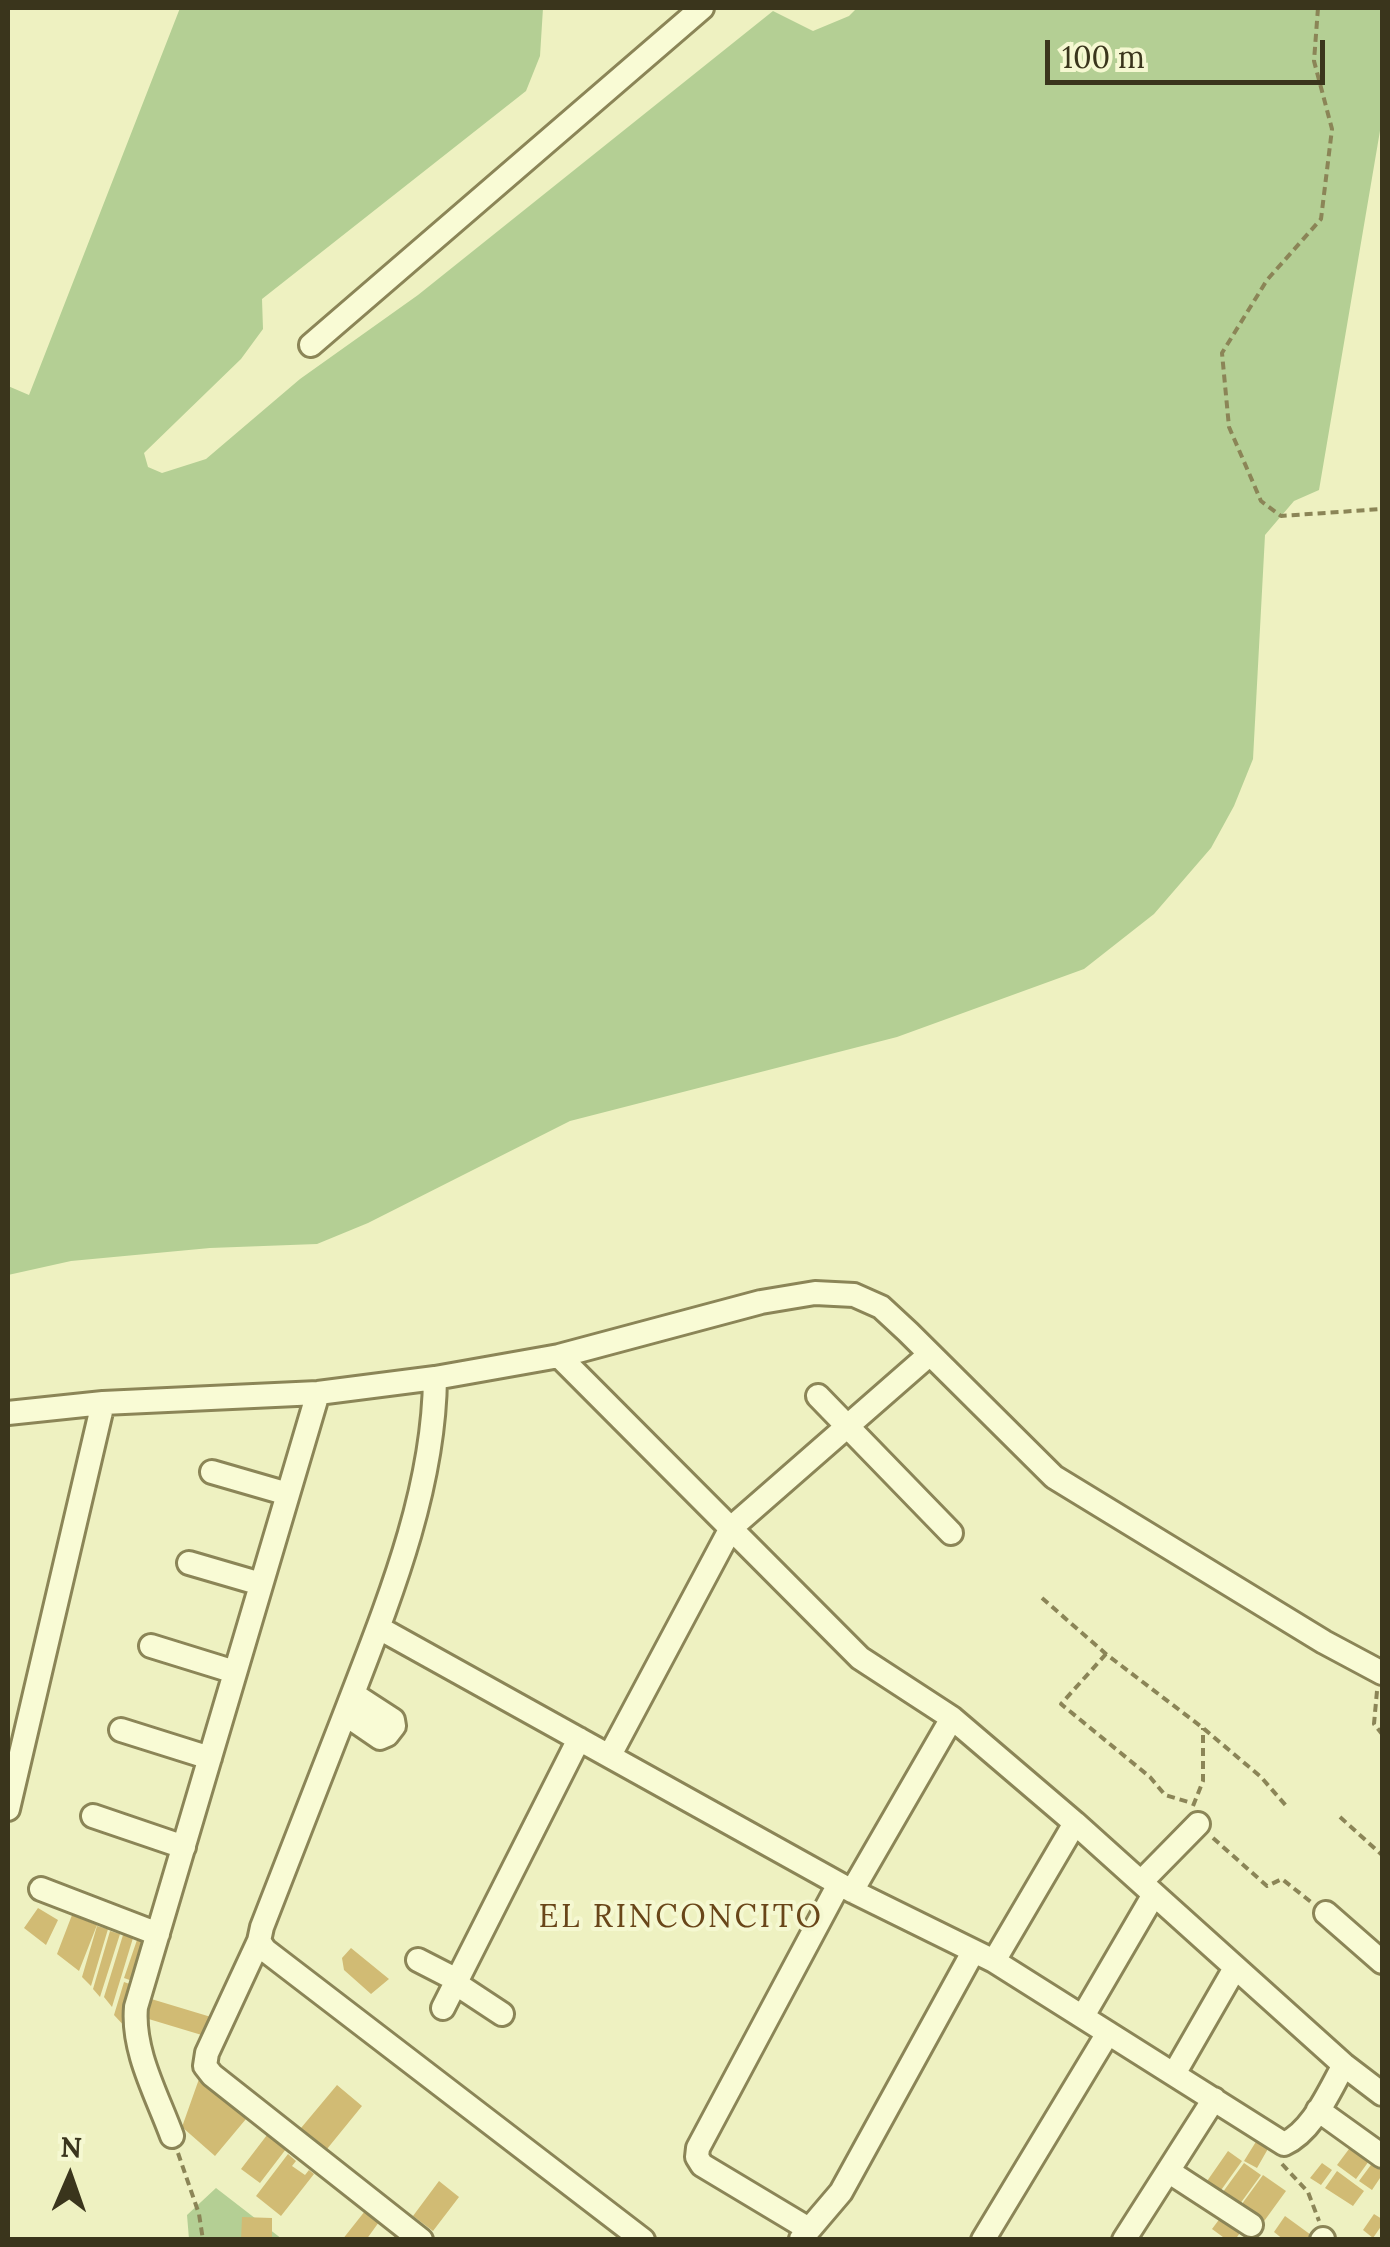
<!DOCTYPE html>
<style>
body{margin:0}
#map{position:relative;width:1390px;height:2247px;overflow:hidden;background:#eef1c1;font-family:Lora,serif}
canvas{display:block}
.frame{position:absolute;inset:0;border:10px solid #3a351c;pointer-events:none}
.north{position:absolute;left:20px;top:2127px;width:100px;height:100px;-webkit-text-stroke:8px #f5f8d1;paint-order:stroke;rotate:2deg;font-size:28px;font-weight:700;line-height:40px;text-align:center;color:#3a351c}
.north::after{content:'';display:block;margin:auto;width:35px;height:45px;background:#3a351c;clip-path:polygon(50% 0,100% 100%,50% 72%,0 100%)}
.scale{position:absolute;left:1045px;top:40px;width:280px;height:45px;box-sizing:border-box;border:5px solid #3a351c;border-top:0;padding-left:12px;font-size:30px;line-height:35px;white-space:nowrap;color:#3a351c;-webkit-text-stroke:8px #f5f8d1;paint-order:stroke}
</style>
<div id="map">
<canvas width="1390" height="2247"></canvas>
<div class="frame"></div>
<div class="north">N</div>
<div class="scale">100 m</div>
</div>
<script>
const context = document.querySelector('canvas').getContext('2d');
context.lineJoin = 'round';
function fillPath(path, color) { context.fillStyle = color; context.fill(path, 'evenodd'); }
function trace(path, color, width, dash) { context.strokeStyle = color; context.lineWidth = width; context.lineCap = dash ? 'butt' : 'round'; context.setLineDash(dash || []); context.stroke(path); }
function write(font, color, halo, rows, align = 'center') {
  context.font = font + ' Lora,serif'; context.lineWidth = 8; context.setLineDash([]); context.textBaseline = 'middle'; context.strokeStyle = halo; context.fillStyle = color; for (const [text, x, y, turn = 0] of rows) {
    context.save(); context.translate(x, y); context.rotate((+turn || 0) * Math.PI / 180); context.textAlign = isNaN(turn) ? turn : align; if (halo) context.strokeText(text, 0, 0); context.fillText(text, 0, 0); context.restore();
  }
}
fillPath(new Path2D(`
 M180 8H543L540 56 526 91 262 299 263 329 241 359 144 453 148 467 162 473 206 459 300 379 418 295 773 11 813 31 849 16 857 8H1382V119L1319 490 1294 501 1265 535 1253 759 1234 806 1211 848 1154 914 1084 969 897 1037 570 1121 368 1223 317 1244 210 1248 71 1261 8 1275V386L29 395Z
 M216 2188 282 2239H189L187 2215Z`), '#b4cf94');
fillPath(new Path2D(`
 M38 1908 58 1920 46 1945 24 1928Z
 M72 1915 97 1925 79 1971 57 1954Z
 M97 1926 108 1929 91 1986 82 1977Z
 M110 1931 120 1934 100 1997 93 1989Z
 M123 1935 133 1938 112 2007 104 1997Z
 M138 1937 155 1943 141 1984 124 1978Z
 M351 1948 389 1979 371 1994 344 1970 342 1958Z
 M124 1982 141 1988 128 2030 114 2015Z
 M148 1998 211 2017 205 2036 142 2017Z
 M199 2079 246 2119 215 2156 182 2127Z
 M337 2085 362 2106 327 2149 301 2128Z
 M267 2135 286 2149 260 2183 241 2169Z
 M1257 2140 1269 2147 1257 2168 1244 2161Z
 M1355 2141 1374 2154 1356 2179 1337 2165Z
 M1228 2151 1242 2161 1219 2193 1205 2184Z
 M288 2154 296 2161 292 2166 305 2175 309 2170 314 2174 281 2216 256 2196Z
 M1376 2158 1382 2162V2175L1372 2190 1359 2181Z
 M1244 2163 1261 2175 1237 2208 1220 2196Z
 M1322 2163 1332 2170 1321 2185 1310 2178Z
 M1337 2171 1364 2191 1353 2206 1325 2188Z
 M1263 2175 1286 2191 1262 2224 1239 2208Z
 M439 2181 459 2197 433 2231 413 2216Z
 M365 2211 379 2222 366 2240H342Z
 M1224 2213 1244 2227 1235 2240H1227L1212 2229Z
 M1374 2214 1382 2219V2225L1373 2238 1363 2230Z
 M1285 2216 1318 2240H1284L1274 2232Z
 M242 2217 272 2218V2240H241Z`), '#d1bb74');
const minor = new Path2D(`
 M311 345 702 8
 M559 1356 860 1658 952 1718 1075 1823 1344 2065 1382 2094
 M818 1396 951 1533
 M8 1413 103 1403 318 1393 435 1378 559 1356 761 1302 815 1293 854 1295 881 1307 908 1332 1054 1477 1324 1642 1382 1673
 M212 1472 288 1494
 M189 1563 261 1584
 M379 1628 852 1891 994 1961 1284 2144C1313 2131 1329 2091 1344 2065
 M151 1646 235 1672
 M345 1714 380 1738 387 1735 394 1726 393 1720 353 1694
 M121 1730 210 1758
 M610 1755 731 1528 930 1354
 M8 1809 103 1403
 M93 1816 184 1847
 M1141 1882 1198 1824
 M41 1889 158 1934
 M852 1891 952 1718
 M1326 1913 1382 1962
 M259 1941 265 1950 643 2240
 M418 1960 457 1980
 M994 1961 1075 1823
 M455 1983 502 2014
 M443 2008 579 1739
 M1083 2016 1153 1896
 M1174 2074 1235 1968
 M1318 2110 1382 2156
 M172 2136C157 2095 132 2051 136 2007L318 1393
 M1168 2171 1251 2225
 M807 2228 702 2165 697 2157 698 2148 839 1884
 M801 2239 841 2192 973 1952
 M421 2240 212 2075 205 2066 207 2053 259 1941 262 1927C289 1856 317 1785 345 1714 386 1607 434 1494 435 1378
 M983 2240 1108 2033
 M1124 2240 1214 2099
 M1322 2240 1323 2239`);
trace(minor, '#8b8557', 28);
trace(new Path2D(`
 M1318 8 1314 61 1332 129 1321 219 1267 280 1222 353 1229 427 1261 501 1281 516 1382 509
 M1042 1598 1106 1654 1203 1728 1261 1777 1288 1808
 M1106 1654 1061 1704 1150 1777 1165 1795 1192 1803
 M1377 1691 1374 1724 1382 1734V1763
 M1193 1806 1203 1781V1728
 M1340 1817 1382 1855
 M1213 1838 1267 1886 1282 1879 1311 1902
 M178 2153 199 2214 203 2240
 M1282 2164 1308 2192 1319 2221`), '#8b8557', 4, [8, 5]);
trace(minor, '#f9fbd5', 22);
context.letterSpacing = '2.5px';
write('32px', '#694619', '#f5f8d1', [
 ["EL RINCONCITO",681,1918]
]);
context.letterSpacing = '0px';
</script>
